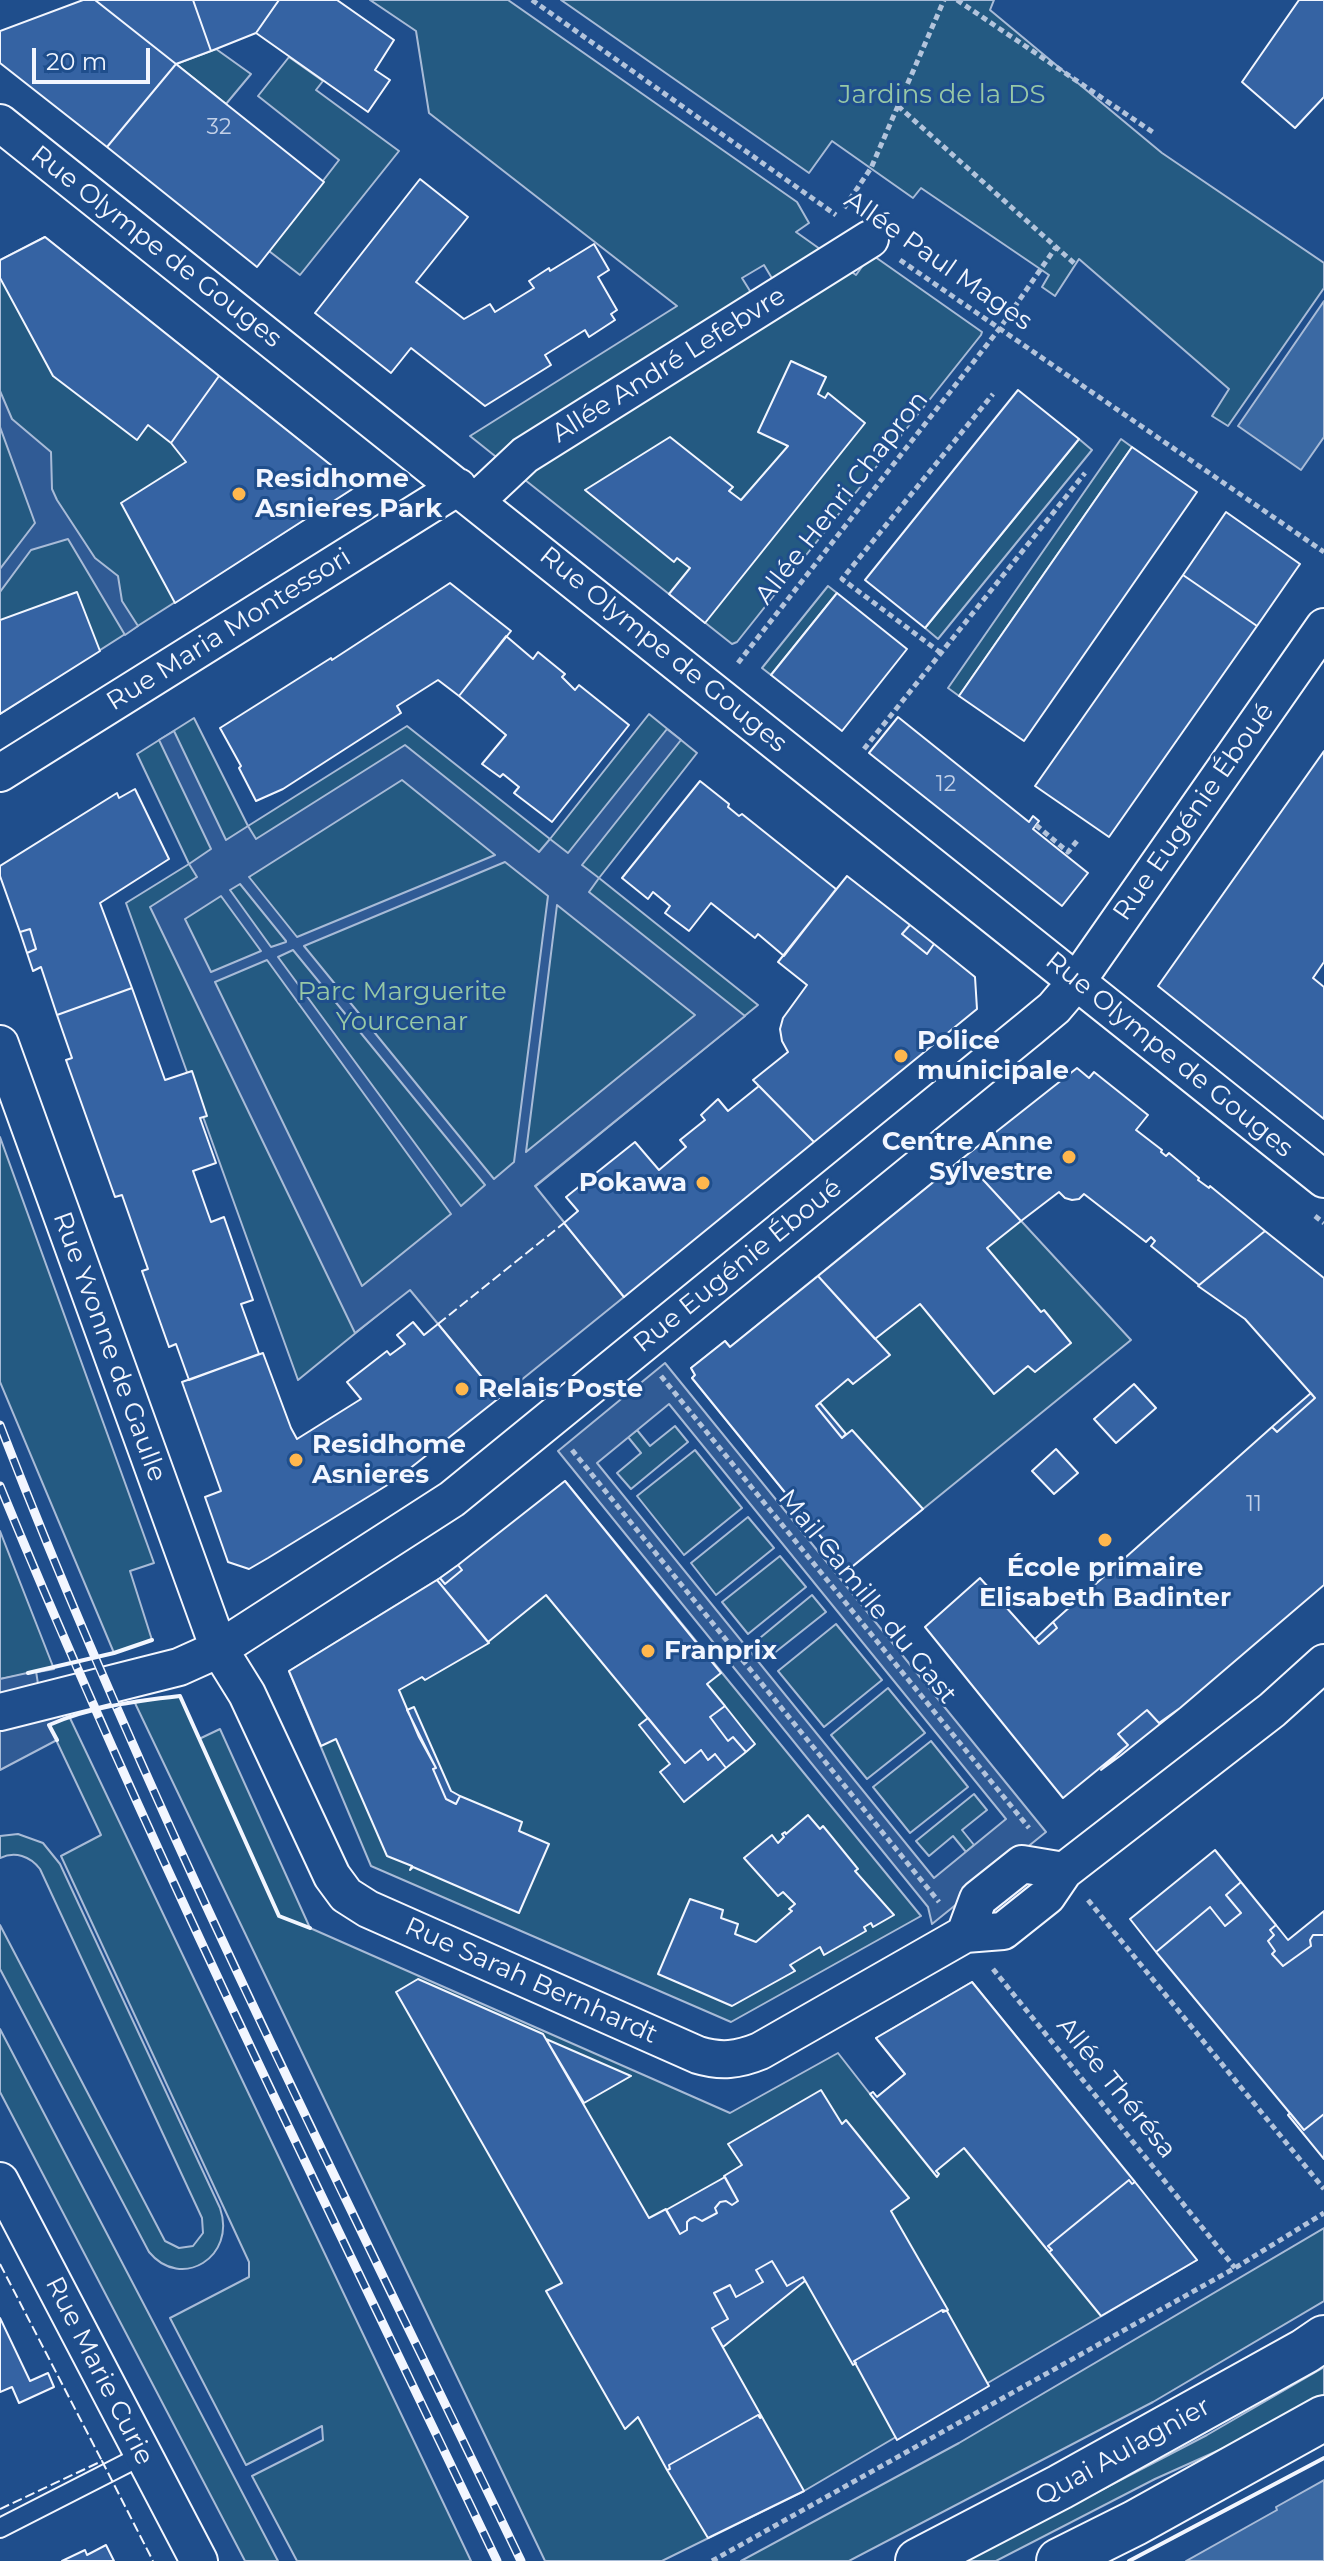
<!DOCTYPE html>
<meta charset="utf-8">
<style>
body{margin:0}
#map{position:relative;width:1324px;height:2561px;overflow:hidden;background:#1f4e8c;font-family:Montserrat,sans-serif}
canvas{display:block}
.scale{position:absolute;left:32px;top:48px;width:118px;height:36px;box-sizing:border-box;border:4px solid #f2f6ff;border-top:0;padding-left:10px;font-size:24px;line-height:28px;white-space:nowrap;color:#f2f6ff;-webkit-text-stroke:6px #1f4e8c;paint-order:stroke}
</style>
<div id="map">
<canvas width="1324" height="2561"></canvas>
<div class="scale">20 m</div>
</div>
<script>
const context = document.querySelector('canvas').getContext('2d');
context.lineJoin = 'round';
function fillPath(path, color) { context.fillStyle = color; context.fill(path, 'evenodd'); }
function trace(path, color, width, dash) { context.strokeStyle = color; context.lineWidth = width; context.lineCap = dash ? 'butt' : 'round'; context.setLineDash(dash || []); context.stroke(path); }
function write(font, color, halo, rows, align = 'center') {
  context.font = font + ' Montserrat,sans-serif'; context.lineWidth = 6; context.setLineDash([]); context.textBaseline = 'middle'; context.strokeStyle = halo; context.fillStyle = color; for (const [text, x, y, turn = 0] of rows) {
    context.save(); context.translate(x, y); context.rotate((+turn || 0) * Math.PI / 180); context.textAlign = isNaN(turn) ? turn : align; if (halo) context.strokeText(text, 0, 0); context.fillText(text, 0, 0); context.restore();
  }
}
const green = new Path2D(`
 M370 0H508L797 202 809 223 796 232 827 254 776 285 764 265 742 278 755 299 500 460 470 436 677 306 429 113 416 31Z
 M561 0H994L990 10 1162 153 1324 263V288L1228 426 1212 416 1229 389 1079 259 1055 296 1042 287 1049 275 921 188 913 198 832 141 809 173Z
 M216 49 251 74 226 104 176 64Z
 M289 57 323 81 316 90 399 151 300 275 269 251 339 160 258 96Z
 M45 237 357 486 0 714V260Z
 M871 254 982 332 981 335 737 642 732 644 520 476 842 265 856 275Z
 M1079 439 1092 450 938 639 925 628Z
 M1121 439 1132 447 959 696 948 688Z
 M828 586 837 593 771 675 762 668Z
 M649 714 697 753 599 878 758 1005 298 1380 126 903 189 864 137 754 194 718 248 826 407 726 550 839Z
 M0 1137 154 1563 130 1571 152 1640 114 1653 0 1382Z
 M963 1158 1131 1340 848 1570 692 1378 695 1375 691 1368 725 1341 730 1347Z
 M675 1426 688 1442 631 1489 617 1473 641 1453 628 1437 637 1430 650 1446Z
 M695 1450 742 1508 684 1555 637 1496Z
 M565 1481 921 1916 731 2022 371 1866 289 1671 440 1578 482 1549Z
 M748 1517 774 1548 716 1595 691 1563Z
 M0 1531 54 1669 0 1679Z
 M780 1556 806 1587 748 1634 722 1602Z
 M812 1595 826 1612 768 1658 755 1642Z
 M836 1624 882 1680 824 1727 778 1671Z
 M888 1688 925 1733 867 1779 831 1735Z
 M180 1696 199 1739 220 1729 310 1928 730 2113 838 2053 870 2094 873 2092 877 2097 905 2074 876 2038 972 1982 1197 2260 804 2491 662 2561H545L134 1701Z
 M69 1716 471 2561H297L252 2476 323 2440 322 2426 246 2465 170 2318 249 2277V2262L61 1856 101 1835 49 1725Z
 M931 1741 968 1787 910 1833 873 1787Z
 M974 1794 987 1810 962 1830 974 1845 966 1852 953 1836 929 1856 916 1841Z
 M18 1834 43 1843 60 1864 220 2208C237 2257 181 2291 149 2252L0 1969V1925L165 2241 179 2248 193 2246 203 2233 202 2218 40 1869C30 1856 15 1851 0 1858V1836Z
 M0 2029 278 2561H245L0 2092Z
 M1324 2228V2301L1153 2402 849 2561H741L959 2443Z
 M1324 2367V2398L1255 2434 1155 2479 996 2561H965L1207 2435Z`);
fillPath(green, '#245a82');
trace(green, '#a8bbd7', 2);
const parking = new Path2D(`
 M0 391 12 419 51 452 52 489 57 500 95 558 118 576 122 601 138 626 125 635 68 539 31 550 0 592V569L35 523 0 427Z
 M667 729 681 740 582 865 599 878 589 892 745 1016 535 1186 624 1297 499 1398 410 1290 355 1333 150 907 197 877 189 864 211 849 159 740 174 731 226 840 248 826 256 839 405 745 539 852 550 839 568 853ZM402 780 495 855 297 937 249 877ZM505 862 548 896 514 1162 494 1179 304 946ZM240 884 286 941V942L271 947 230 890ZM221 896 261 951 211 972 185 919ZM557 905 695 1015 526 1152 545 1002ZM293 950 485 1185 461 1206 278 957ZM267 960 451 1214 362 1286 215 982Z
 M665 1363 1046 1832 932 1924 928 1907 558 1451ZM669 1404 1006 1819 934 1878 597 1463Z
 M36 1671 38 1684 0 1694V1679Z
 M68 1710 69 1716 49 1725 57 1740 0 1770V1728Z`);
fillPath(parking, '#305b95');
trace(parking, '#a8bbd7', 2);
const water = new Path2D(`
 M1324 301V437L1301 470 1238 426Z
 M1324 2480V2561H1186L1277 2510 1276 2507Z`);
fillPath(water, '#3b69a3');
trace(water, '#a8bbd7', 2);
const building = new Path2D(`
 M83 0H95L176 64 107 147 0 63V31Z
 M95 0H193L211 51 176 64Z
 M193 0H279L256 33 211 51Z
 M279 0H337L394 40 375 70 390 80 368 112 256 33Z
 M1299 0H1324V97L1295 128 1242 82Z
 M176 64 324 182 257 267 107 147Z
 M420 179 468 217 416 282 464 319 490 304 495 312 534 288 529 281 549 268 550 271 594 244 609 270 598 277 617 310 611 314 615 320 589 337 585 330 545 355 551 365 485 406 411 348 391 373 315 313Z
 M45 237 219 376 171 443 148 425 137 440 53 376 0 278V260Z
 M791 361 826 377 818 394 825 398 828 393 865 423 705 623 669 594 690 568 677 558 674 562 585 490 670 437 733 487 729 491 741 500 788 446 758 432Z
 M219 376 357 486 175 603 121 503 186 462 171 443Z
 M1018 390 1079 439 925 628 865 580Z
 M1132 447 1197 492 1024 741 959 696Z
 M1226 512 1300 564 1257 626 1183 575Z
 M1183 575 1257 626 1109 837 1035 786Z
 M450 583 511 631 459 696 438 680 397 706 401 713 283 789 256 801 239 768 241 766 220 728 331 658 332 660Z
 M77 592 100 651 0 714V620Z
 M837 593 907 649 842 731 771 675Z
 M506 636 533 659 538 652 565 674 562 677 575 690 579 685 629 725 552 822 514 793 519 787 503 774 500 777 482 764 506 735 459 696Z
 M898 717 1029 822 1033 816 1039 821 1033 829 1088 873 1062 906 869 753Z
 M1324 751V962L1313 978 1324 987V1119L1158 986Z
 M700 781 729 804 728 807 739 816 742 814 836 889 784 956 758 934 755 938 711 903 689 931 665 913 670 906 653 892 648 899 622 878Z
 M135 789 169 859 100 903 132 988 57 1015 41 967 33 971 27 953 36 949 30 929 20 932 0 876V866L117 793 119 798Z
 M847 876 910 925 902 934 916 945 927 954 934 944 975 977 977 1009 814 1142 753 1080 788 1052 782 1041 780 1029 783 1018 807 985 778 962Z
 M910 925 934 944 927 954 902 934Z
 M30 929 36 949 27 953 20 932Z
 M132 988 165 1080 192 1071 207 1116 200 1118 216 1163 193 1171 211 1222 224 1217 253 1300 241 1304 259 1354 189 1380 176 1344 169 1347 142 1271 148 1269 122 1195 115 1197 66 1060 72 1058 57 1015Z
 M1077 1068 1089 1078 1094 1072 1148 1115 1136 1130 1162 1150 1161 1152 1166 1156 1169 1153 1199 1178 1198 1180 1209 1188 1210 1186 1265 1231 1199 1285 1151 1246 1155 1241 1151 1237 1146 1242 1084 1194 1079 1199 1072 1200 1065 1198 1059 1192 1021 1221 963 1158Z
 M759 1086 814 1142 624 1297 564 1223 578 1211 566 1197 635 1142 659 1170 686 1147 680 1140 705 1120 701 1115 718 1099 728 1111Z
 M963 1158 1021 1221 987 1248 1041 1312 1044 1310 1071 1343 1035 1372 1028 1366 994 1394 920 1304 875 1339 818 1276Z
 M1265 1231 1324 1278V1585L1180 1708 1159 1723 1147 1710 1118 1734 1128 1745 1063 1798 925 1627 980 1578 1039 1644 1057 1628 1053 1622 1272 1427 1277 1432 1315 1398 1245 1319 1198 1286Z
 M818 1276 890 1355 853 1384 848 1379 816 1406 842 1438 852 1430 923 1509 848 1570 692 1378 695 1375 691 1368 725 1341 730 1347Z
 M413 1322 424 1335 438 1324 499 1398 394 1481 268 1558 249 1569 228 1562 205 1497 221 1491 182 1382 263 1353 291 1428 297 1439 361 1399 347 1382 387 1351 390 1355 405 1344 397 1335Z
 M1134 1384 1156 1408 1116 1443 1094 1419Z
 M1311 1393 1315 1398 1277 1432 1272 1427Z
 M820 1403 846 1434 842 1438 816 1406Z
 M1056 1449 1078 1473 1054 1494 1032 1471Z
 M565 1481 721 1673 707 1684 725 1706 710 1717 728 1741 733 1737 746 1752 726 1768 715 1754 708 1760 701 1750 685 1763 546 1595 488 1642 437 1580 440 1578 445 1584 462 1570 458 1565Z
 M458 1565 462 1570 445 1584 440 1578Z
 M437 1580 489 1643 425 1680 422 1677 399 1690 419 1737 436 1768 433 1769 446 1799 456 1804 460 1796 522 1822 519 1831 549 1844 519 1913 413 1867 410 1870 412 1866 387 1856 336 1739 321 1746 289 1671Z
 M1053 1622 1057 1628 1039 1644 1035 1639Z
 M725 1706 755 1744 746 1752 733 1737 728 1741 710 1717Z
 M414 1707 451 1791 460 1796 456 1804 446 1799 433 1769 436 1768 407 1710Z
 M1180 1708 1120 1756 1101 1770 1128 1745 1118 1734 1147 1710 1159 1723Z
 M648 1718 685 1763 701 1750 708 1760 715 1754 726 1768 684 1802 660 1772 670 1764 639 1725Z
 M808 1815 820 1829 823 1826 858 1869 855 1871 894 1915 873 1927 871 1923 864 1927 866 1931 824 1955 820 1947 790 1965 795 1971 732 2006 658 1974 690 1899 723 1910 721 1918 738 1924 735 1934 756 1942 792 1911 789 1909 795 1904 783 1892 778 1896 744 1858 772 1835 778 1843 784 1837 782 1834 785 1832 786 1834Z
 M1215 1850 1241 1882 1226 1895 1241 1913 1225 1926 1210 1907 1156 1952 1130 1919Z
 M1241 1882 1276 1925 1270 1930 1274 1935 1268 1941 1275 1951 1272 1954 1283 1966 1311 1946 1310 1940 1313 1935H1324V2114L1304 2130 1156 1952 1210 1907 1225 1926 1241 1913 1226 1895Z
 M1324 1911V1935H1313L1310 1940 1311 1946 1283 1966 1272 1954 1275 1951 1268 1941 1274 1935 1270 1930 1276 1925 1288 1940Z
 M418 1979 543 2034 649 2218 666 2209 680 2234 687 2230V2222L690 2219 695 2217 702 2221 717 2213 715 2208 720 2202 726 2201 732 2205 738 2201 724 2176 742 2165 728 2144 821 2090 842 2124 846 2120 909 2198 891 2211 948 2310 943 2312 942 2310 854 2361 856 2363 853 2365 803 2277 787 2286 772 2261 756 2270 763 2282 736 2297 730 2285 714 2293 728 2319 712 2328 762 2417 760 2418 758 2415 669 2465 670 2469 667 2470 638 2417 625 2429 546 2291 562 2283 396 1992Z
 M972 1982 1135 2182 1132 2184 1129 2180 1048 2246 1052 2250 1049 2252 964 2148 936 2171 939 2174 937 2177 870 2094 873 2092 877 2097 905 2074 876 2038Z
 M546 2039 631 2076 584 2103Z
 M1290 2113 1304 2130 1324 2114V2159L1288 2115Z
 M725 2177 738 2201 732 2205 726 2201 720 2202 715 2208 717 2213 702 2221 695 2217 690 2219 687 2222V2230L680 2234 666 2210Z
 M1129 2180 1132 2184 1135 2182 1197 2260 1101 2316 1049 2252 1052 2250 1048 2246Z
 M772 2261 787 2286 803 2277 805 2281 723 2347 712 2328 728 2319 714 2293 730 2285 736 2297 763 2282 756 2270Z
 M942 2310 947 2311 989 2386 897 2440 854 2361Z
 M0 2318 30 2381 48 2373 54 2387 19 2403 12 2387 0 2392Z
 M758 2415 762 2417 804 2491 708 2538 667 2470 670 2469 669 2465Z
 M106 2545 114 2561H62L85 2550 87 2555Z`);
fillPath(building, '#3563a3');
trace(building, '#f2f6ff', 2);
const lane = new Path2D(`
 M0 2528 143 2455`);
const street = new Path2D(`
 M0 123 1324 1179
 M476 501 525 455 870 239
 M0 773 458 487
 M0 1044 219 1649 247 1694 332 1876 346 1895 368 1909 698 2055C721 2062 738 2060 760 2051L965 1934 1003 1931 1047 1896 1064 1871 1272 1710 1324 1663
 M0 1712 179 1667 219 1649 452 1499 1030 1028 1054 1008 1077 981 1324 627
 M965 1934 978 1899 1022 1864 1064 1871
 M0 2181 199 2561`);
const primary = new Path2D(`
 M918 2561 1060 2487 1305 2351 1324 2338
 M1059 2561 1135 2523 1324 2418`);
trace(lane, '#f2f6ff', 22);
trace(street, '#f2f6ff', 40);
trace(primary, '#f2f6ff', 48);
trace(new Path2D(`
 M532 0 836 215
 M957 0 1154 133
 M898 106 1075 264
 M844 208 871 168 944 0
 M900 260 1324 552
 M941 653 842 579 993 394
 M738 663 1000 328 1056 247
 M864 749 1085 473
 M1036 825 1068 852 1077 841
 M1315 1216 1324 1223
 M661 1376 1029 1828
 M572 1450 939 1902
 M1088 1900 1324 2189
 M993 1969 1235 2268
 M712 2561 1235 2268 1324 2213`), '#b3c4dc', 5, [6, 4]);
trace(lane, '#1f4e8c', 18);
trace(street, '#1f4e8c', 36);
trace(primary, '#1f4e8c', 44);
const rail = new Path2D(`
 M0 1425C150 1813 341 2186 521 2561
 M0 1486C150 1851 327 2205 497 2561`);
trace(rail, '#f2f6ff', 9);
trace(rail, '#1f4e8c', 6, [18]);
trace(new Path2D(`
 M438 1324 564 1223
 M0 2264 102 2461
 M0 2509 102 2461 153 2561`), '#f2f6ff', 2, [10, 4]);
trace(new Path2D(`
 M28 1673 114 1653 152 1640
 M57 1740 49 1725C90 1707 135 1701 180 1696L279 1916 310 1928
 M1129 2561 1324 2458`), '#f2f6ff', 4);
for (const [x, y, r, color] of [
 [239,494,8,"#ffb74d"],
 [901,1056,8,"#ffb74d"],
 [1069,1157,8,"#ffb74d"],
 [703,1183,8,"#ffb74d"],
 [462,1389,8,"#ffb74d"],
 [296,1460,8,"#ffb74d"],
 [1105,1540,8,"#ffb74d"],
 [648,1651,8,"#ffb74d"]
]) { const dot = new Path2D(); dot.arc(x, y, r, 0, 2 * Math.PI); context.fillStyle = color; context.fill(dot); trace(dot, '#1f4e8c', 3); }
write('22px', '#c3d1e8', null, [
 ["32",219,128],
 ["12",946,785],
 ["11",1254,1505]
]);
write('26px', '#97c8a6', '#1f4e8c', [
 ["Jardins de la DS",942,95],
 ["Parc Marguerite",402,992],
 ["Yourcenar",402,1022]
]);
write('26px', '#f2f6ff', '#1f4e8c', [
 ["Rue Olympe de Gouges",156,247,38],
 ["Allée Paul Mages",938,261,35],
 ["Allée André Lefebvre",669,365,-32],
 ["Allée Henri Chapron",842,498,-52],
 ["Rue Maria Montessori",229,630,-32],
 ["Rue Olympe de Gouges",663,650,39],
 ["Rue Eugénie Éboué",1194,812,-55],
 ["Rue Olympe de Gouges",1169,1055,39],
 ["Rue Eugénie Éboué",738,1266,-39],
 ["Rue Yvonne de Gaulle",109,1347,70],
 ["Mail Camille du Gast",867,1597,51],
 ["Rue Sarah Bernhardt",531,1981,24],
 ["Allée Thérésa",1116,2088,51],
 ["Rue Marie Curie",99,2371,63],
 ["Quai Aulagnier",1123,2452,-29]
]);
write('bold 26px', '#f2f6ff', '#1f4e8c', [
 ["Residhome",255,479],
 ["Asnieres Park",255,509],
 ["Police",917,1041],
 ["municipale",917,1071],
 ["Centre Anne",1053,1142,"right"],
 ["Sylvestre",1053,1172,"right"],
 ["Pokawa",687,1183,"right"],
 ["Relais Poste",478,1389],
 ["Residhome",312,1445],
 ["Asnieres",312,1475],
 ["École primaire",1105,1568,"center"],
 ["Elisabeth Badinter",1105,1598,"center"],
 ["Franprix",664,1651]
], 'left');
</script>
